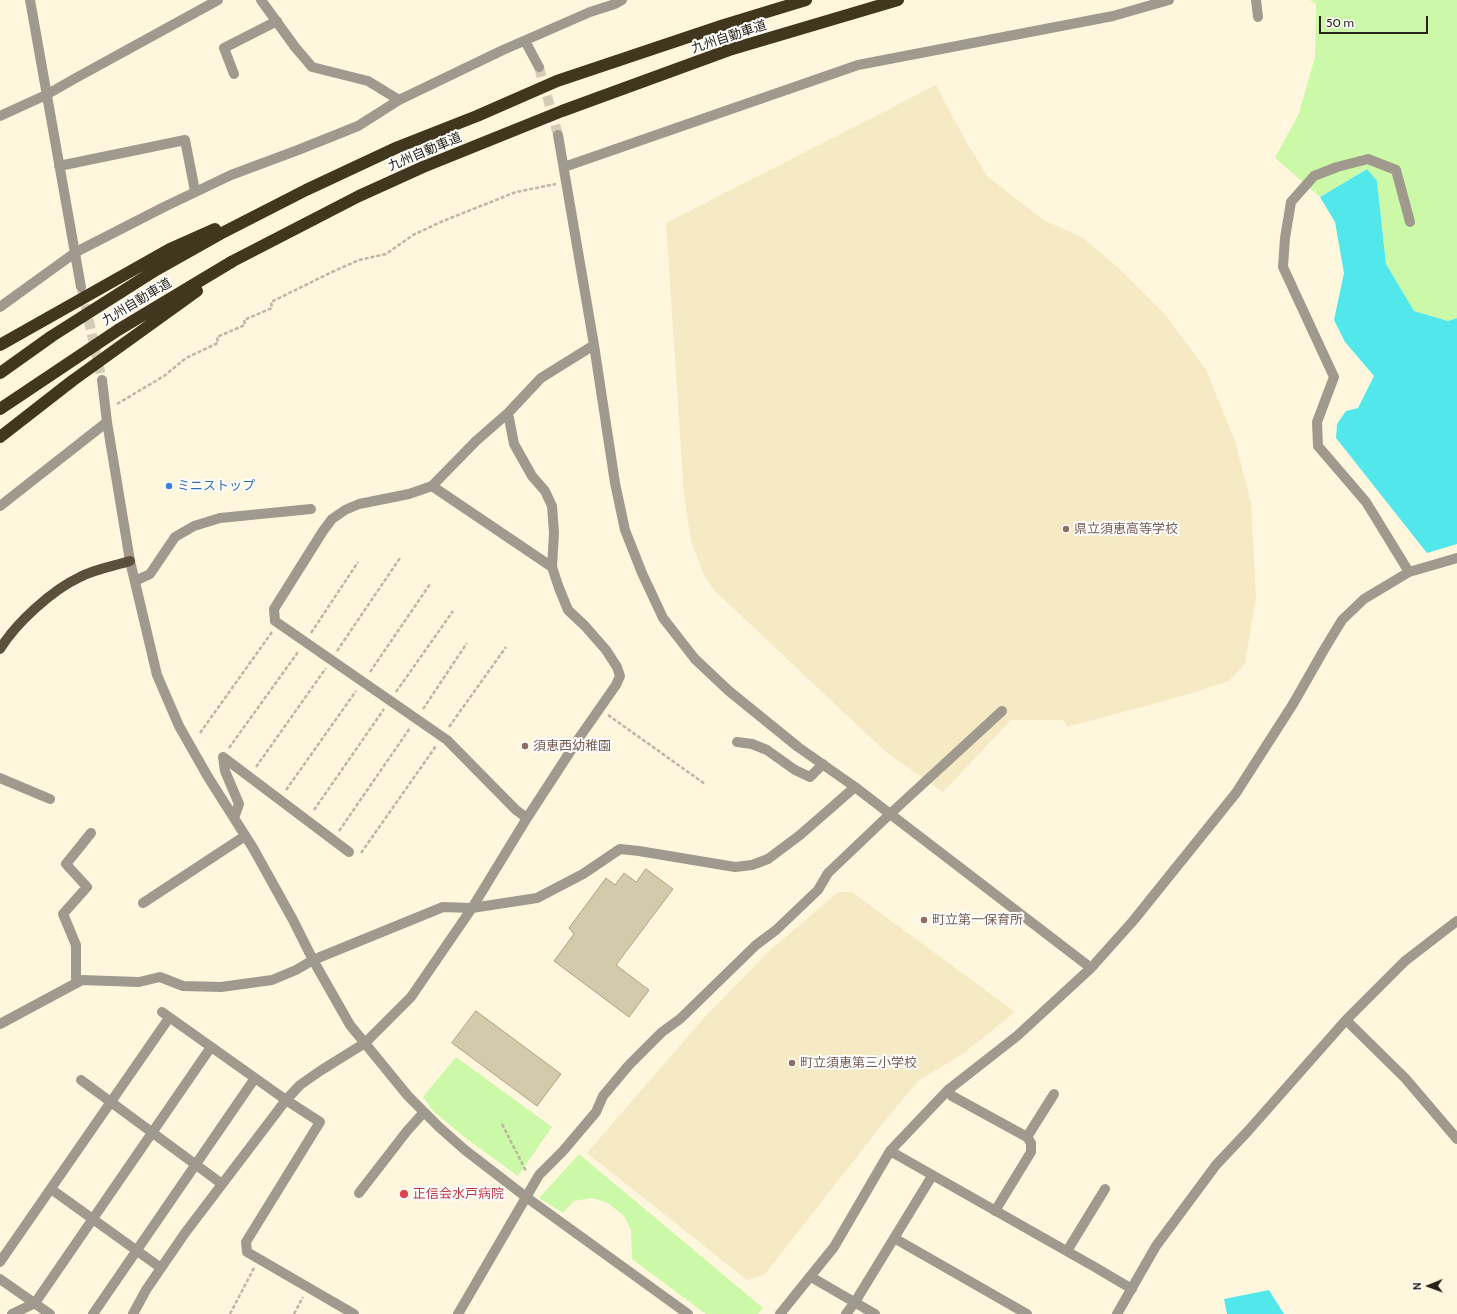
<!DOCTYPE html>
<meta charset="utf-8">
<style>
body{margin:0}
#map{position:relative;width:1457px;height:1314px;overflow:hidden;background:#fef7de;font-family:Cabin,sans-serif}
canvas{display:block}
.north{position:absolute;left:1409px;top:1266px;width:40px;height:40px;-webkit-text-stroke:3px #fff;paint-order:stroke;rotate:269deg;font-size:11px;font-weight:700;line-height:16px;text-align:center;color:#272318}
.north::after{content:'';display:block;margin:auto;width:14px;height:18px;background:#272318;clip-path:polygon(50% 0,100% 100%,50% 72%,0 100%)}
.scale{position:absolute;left:1319px;top:16px;width:109px;height:18px;box-sizing:border-box;border:2px solid #272318;border-top:0;padding-left:5px;font-size:12px;line-height:14px;white-space:nowrap;color:#272318;-webkit-text-stroke:3px #fff;paint-order:stroke}
</style>
<div id="map">
<canvas width="1457" height="1314"></canvas>
<div class="north">N</div>
<div class="scale">50 m</div>
</div>
<script>
const context = document.querySelector('canvas').getContext('2d');
context.lineJoin = 'round';
function fillPath(path, color) { context.fillStyle = color; context.fill(path, 'evenodd'); }
function trace(path, color, width, dash) { context.strokeStyle = color; context.lineWidth = width; context.lineCap = dash ? 'butt' : 'round'; context.setLineDash(dash || []); context.stroke(path); }
function write(font, color, halo, rows, align = 'center') {
  context.font = font + ' Cabin,"Noto Sans JP",sans-serif'; context.lineWidth = 4; context.setLineDash([]); context.textBaseline = 'middle'; context.strokeStyle = halo; context.fillStyle = color; for (const [text, x, y, turn = 0] of rows) {
    context.save(); context.translate(x, y); context.rotate((+turn || 0) * Math.PI / 180); context.textAlign = isNaN(turn) ? turn : align; if (halo) context.strokeText(text, 0, 0); context.fillText(text, 0, 0); context.restore();
  }
}
fillPath(new Path2D(`
 M936 85 963 136 987 176 1042 219 1083 238 1120 269 1165 314 1206 370 1235 441 1251 502 1256 596 1245 664 1229 681 1186 695 1067 727 1063 720H1011L943 792 887 753 716 592 705 577 691 542 684 495 666 223Z
 M838 892H852L1015 1012 964 1053 918 1081 884 1122 765 1274 747 1280 587 1153 702 1020 769 951Z`), '#f5eac3');
fillPath(new Path2D(`
 M1310 0H1457V318L1448 321 1414 311 1386 264 1377 181 1366 169 1320 197 1275 158 1299 113 1315 57 1316 4Z
 M456 1057 552 1127 518 1176 467 1139 434 1112 423 1097Z
 M579 1154 763 1308 758 1314H706L632 1259 631 1230 624 1216 608 1203 592 1198 574 1201 563 1213 539 1198Z`), '#cbf9a8');
fillPath(new Path2D(`
 M1367 169 1377 181 1386 264 1414 311 1448 321 1457 318V544L1427 553 1336 438 1337 424 1346 411 1358 408 1374 376 1345 342 1334 320 1344 273 1335 222 1320 197Z
 M1269 1290 1284 1314H1227L1224 1299Z`), '#52e8eb');
const building = new Path2D(`
 M646 869 673 889 616 965 649 990 629 1017 554 961 574 934 569 928 606 878 615 885 624 873 636 882Z
 M476 1011 561 1074 537 1106 452 1043Z`);
fillPath(building, '#d3caac');
trace(building, '#aca386', 1);
trace(new Path2D(`
 M539 67 558 135
 M82 290 102 380`), '#d3cdb6', 10, [10, 5]);
trace(new Path2D(`
 M117 404 164 376 186 358 218 343 217 337 245 325 244 320 272 308 271 302 332 272 359 260 386 254 413 235 443 221 516 192 556 184
 M311 633 358 562
 M337 651 400 558
 M370 672 430 584
 M396 692 453 611
 M423 709 467 643
 M608 715 705 784
 M449 727 506 647
 M200 733 272 632
 M229 748 298 652
 M256 767 326 668
 M286 790 356 691
 M314 810 384 709
 M339 831 410 728
 M361 853 436 746
 M502 1124 526 1171
 M230 1314 254 1268
 M294 1314 303 1297`), '#bdb7a2', 2.5, [4, 2]);
trace(new Path2D(`
 M30 0 81 287
 M261 0 295 47 312 67 368 81 399 100
 M1256 0 1258 17
 M525 41 539 67
 M234 74 224 48 277 21
 M0 116 46 95 74 79 218 0
 M558 135 594 345 615 483 625 530 642 573 663 618 695 659 729 691 798 747 855 787 1091 968
 M59 166 185 140 195 191
 M564 167 858 65 1113 16 1169 0
 M0 307 76 252 164 207 231 175 298 150 358 126 399 100 503 50 590 12 615 4 622 0
 M102 380 107 422 130 561 157 675 179 726 208 777 253 848 293 920 313 960 350 1025 408 1096 439 1127 465 1150 526 1197 688 1314
 M432 486 552 567
 M0 506 107 422
 M1409 572 1366 502 1318 446 1317 422 1334 377 1283 267 1285 238 1291 202 1314 176 1337 167 1368 159 1396 170 1410 222
 M135 581 150 574 175 537 194 526 220 518 311 509
 M737 742 752 744 767 750 795 770 810 777 823 764
 M0 778 50 799
 M234 818 239 804 225 771 223 757 349 852
 M527 818 516 810 447 740 275 621 274 609 323 531 332 519 345 510 359 504 409 494 432 486 476 441 508 413 541 378 594 345
 M143 903 245 836
 M76 983V945L63 914 87 887 66 864 91 833
 M162 1012 286 1100 320 1122 246 1242 247 1252 354 1314
 M1346 1020 1405 1078 1457 1139
 M0 1024 82 980 139 982 160 977 183 986 221 987 272 980 296 970 313 960 443 907 472 908 537 898 583 874 620 849 639 851 735 867 752 865 768 859 800 835 855 787
 M81 1080 222 1184
 M948 1090 952 1096 1027 1137 1031 1143V1152L995 1211
 M1027 1137 1054 1094
 M890 1151 1093 1266 1132 1289
 M51 1189 161 1268
 M359 1193 407 1131 424 1112
 M894 1238 1027 1314
 M1067 1251 1105 1189
 M0 1262 169 1018
 M811 1277 875 1314
 M0 1279 50 1314
 M12 1314 35 1303 211 1047
 M93 1314 255 1078
 M133 1314 146 1290 185 1233 286 1100 300 1085 320 1071 365 1043 411 997 472 908 527 818 579 738 616 685 620 676 617 667 606 650 585 626 568 610 559 588 552 567 554 533 552 506 545 491 532 476 514 444 508 413
 M458 1314 539 1175 563 1151 596 1112 603 1096 629 1065 662 1032 680 1019 756 945 776 930 818 890 828 873 890 814 1002 711
 M780 1314 834 1247 890 1151 948 1090 1017 1036 1091 968 1133 921 1236 793 1293 704 1325 648 1342 620 1364 599 1409 572 1457 558
 M846 1314 855 1302 932 1176
 M1117 1314 1156 1246 1216 1165 1248 1131 1346 1020 1405 961 1457 921`), '#a09a8e', 10);
trace(new Path2D(`
 M0 649C16 623 52 590 80 577 95 569 114 566 130 561`), '#5a503b', 10);
trace(new Path2D(`
 M0 345 170 249 215 229
 M0 373 52 336 156 270 220 234 306 190 398 147 477 116 557 81 724 25 806 0
 M0 409 118 330 233 261 359 196 423 167 562 111 729 50 898 0
 M0 437 72 381 197 291`), '#41371e', 12);
for (const [x, y, r, color] of [
 [169,486,4,"#3f7fe0"],
 [1066,529,4,"#8d6e63"],
 [525,746,4,"#8d6e63"],
 [924,920,4,"#8d6e63"],
 [792,1063,4,"#8d6e63"],
 [404,1194,5,"#e0444e"]
]) { const dot = new Path2D(); dot.arc(x, y, r, 0, 2 * Math.PI); context.fillStyle = color; context.fill(dot); trace(dot, '#fff', 1.5); }
write('13px', '#272318', '#fff', [
 ["九州自動車道",729,37,-18],
 ["九州自動車道",425,152,-23],
 ["九州自動車道",137,302,-31]
]);
write('13px', '#366cbe', '#fff', [
 ["ミニストップ",177,486]
], 'left');
write('13px', '#785e54', '#fff', [
 ["県立須恵高等学校",1074,529],
 ["須恵西幼稚園",533,746],
 ["町立第一保育所",932,920],
 ["町立須恵第三小学校",800,1063]
], 'left');
write('13px', '#be3a42', '#fff', [
 ["正信会水戸病院",413,1194]
], 'left');
</script>
